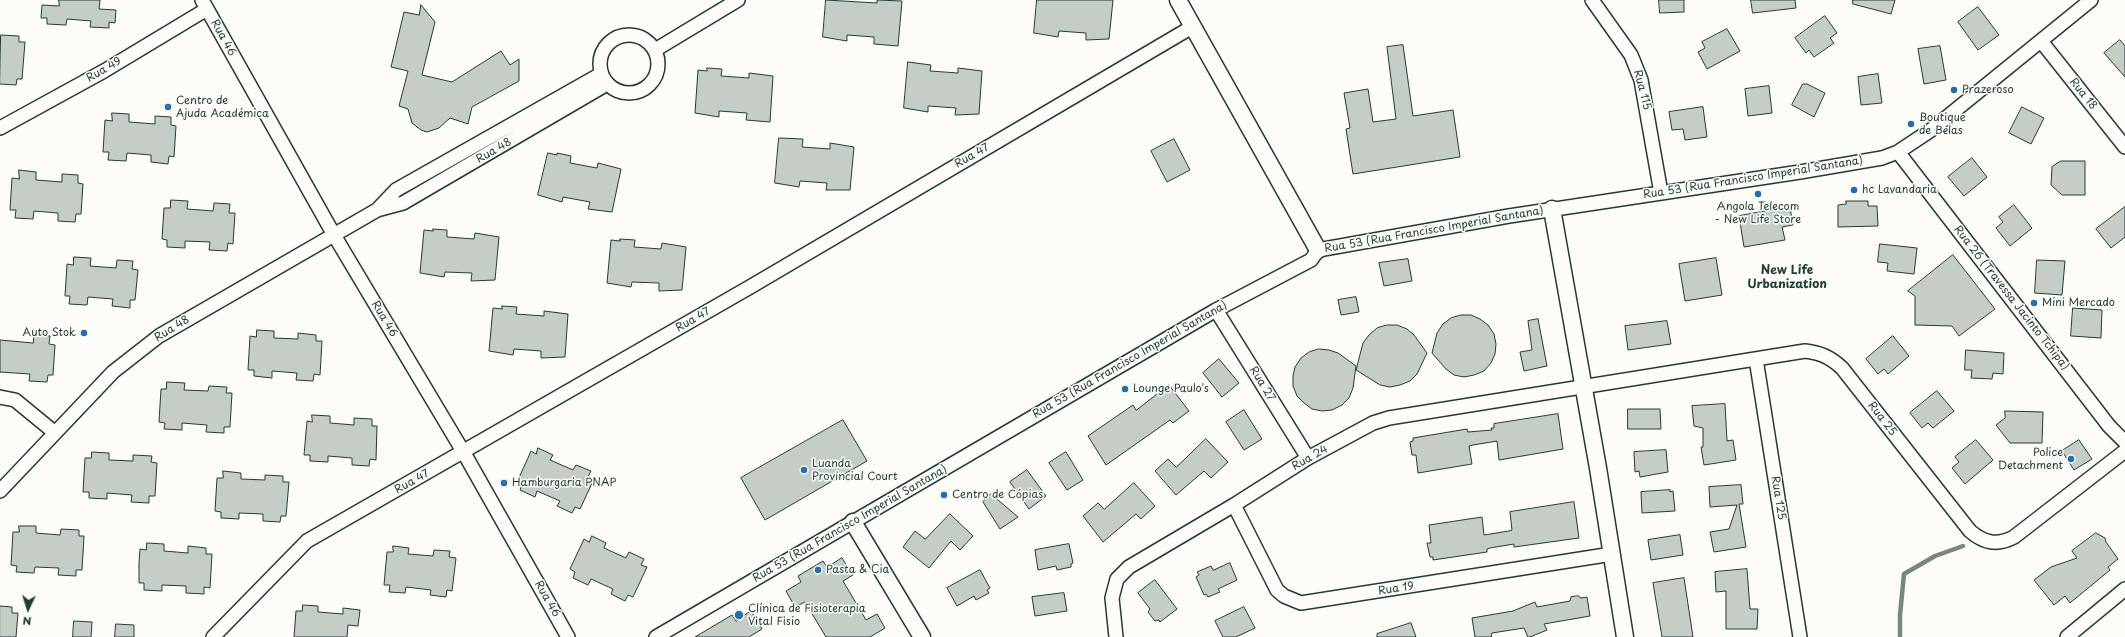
<!DOCTYPE html>
<meta charset="utf-8">
<style>
body{margin:0}
#map{position:relative;width:2125px;height:637px;overflow:hidden;background:#fdfcf7;font-family:"Playpen Sans",sans-serif}
canvas{display:block}
.north{position:absolute;left:8px;top:589px;width:40px;height:40px;-webkit-text-stroke:3px #fdfcf7;paint-order:stroke;rotate:184deg;font-size:11px;font-weight:700;line-height:16px;text-align:center;color:#1f3d34}
.north::after{content:'';display:block;margin:auto;width:14px;height:18px;background:#1f3d34;clip-path:polygon(50% 0,100% 100%,50% 72%,0 100%)}
</style>
<div id="map">
<canvas width="2125" height="637"></canvas>
<div class="north">N</div>
</div>
<script>
const context = document.querySelector('canvas').getContext('2d');
context.lineJoin = 'round';
function trace(path, color, width, dash) { context.strokeStyle = color; context.lineWidth = width; context.lineCap = dash ? 'butt' : 'round'; context.setLineDash(dash || []); context.stroke(path); }
function fillPath(path, color) { context.fillStyle = color; context.fill(path, 'evenodd'); }
function write(font, color, halo, rows, align = 'center') {
  context.font = font + ' "Playpen Sans",sans-serif'; context.lineWidth = 3; context.setLineDash([]); context.textBaseline = 'middle'; context.strokeStyle = halo; context.fillStyle = color; for (const [text, x, y, turn = 0] of rows) {
    context.save(); context.translate(x, y); context.rotate((+turn || 0) * Math.PI / 180); context.textAlign = isNaN(turn) ? turn : align; if (halo) context.strokeText(text, 0, 0); context.fillText(text, 0, 0); context.restore();
  }
}
trace(new Path2D(`
 M1900 637V615L1904 574 1935 556 1963 546`), '#75877f', 4.5);
const building = new Path2D(`
 M59 0H100L99 9 116 10 115 23 109 22V28L90 27 91 21 67 19 66 25 47 24V18H41L42 5 59 6Z
 M826 0 877 3V0L902 1 898 46 874 44V37L847 35V41L823 37Z
 M1037 0H1113L1109 39 1086 40V33L1059 31 1058 37 1034 33Z
 M1659 0H1684V12L1660 13Z
 M1751 0H1795L1796 8 1753 13Z
 M1853 0H1895L1891 14 1853 4Z
 M421 5 435 22 422 75 452 82 501 51 510 65 519 59V81L472 107 468 124 450 118 439 128 427 132 421 130 412 123 408 109 399 106 408 71 391 67 404 12 419 15Z
 M1978 7 1999 35 1978 50 1958 22Z
 M1825 16 1837 33 1830 38 1834 43 1814 57 1809 50 1806 53 1795 38Z
 M1727 29 1740 51 1707 69 1698 52 1705 48 1702 42Z
 M1 35 19 36V42H25L22 79H17L16 85 0 84Z
 M2120 40 2125 46V77L2104 53Z
 M1403 45 1413 116 1453 110 1460 157 1353 174 1346 129 1350 128 1344 93 1368 89 1373 122 1396 119 1387 47Z
 M1940 46 1946 80 1924 84 1918 49Z
 M908 62 931 65 930 71 958 73V68L982 71 979 114 955 115 956 108 928 106V112L904 108Z
 M707 68 722 69 721 76 749 78V73L773 76 770 122 746 120 747 113 719 111V117L695 113 698 70 707 71Z
 M1878 74 1882 103 1861 105 1858 77Z
 M1803 84H1807L1825 93 1814 117 1792 105Z
 M1769 86 1772 113 1748 116 1745 89Z
 M1703 107 1707 137 1685 140 1683 129 1672 130 1669 112Z
 M2022 107 2044 118 2031 144 2009 133Z
 M112 113 129 114V122L155 124V116L171 117V125L176 126 174 157 169 156 168 164 151 162V155L127 153 126 161 108 160 109 152H103L105 120 112 121Z
 M779 138 803 139 802 147 830 149V143L854 147 850 190H826L827 183 800 181 799 187 775 183Z
 M1174 139 1190 170 1167 182 1151 151Z
 M548 153 557 155V153L571 156 570 163 597 168 598 163 621 169 612 212 588 209 590 202 563 197 562 202 538 195Z
 M1972 158 1987 177 1964 196 1948 177Z
 M2061 161H2085V195H2062L2051 185 2052 167Z
 M19 170 36 172V180L62 182V174L78 175V183L83 184 81 214H76L75 222 58 221V213L34 211 33 219 15 218 16 210H10L12 178 19 179Z
 M171 200 188 201 187 209 213 211 214 203 230 204 229 213H235L233 244 228 243 227 251 209 250 210 242 185 241V248L167 247V240L162 239 164 208H170Z
 M1846 201H1868V206H1877L1878 226 1838 227V205L1846 204Z
 M2014 205 2032 228 2010 246 1996 228 2003 222 1999 217Z
 M1790 207 1793 225 1782 227 1785 240 1744 247 1739 216Z
 M2125 207V237L2111 248 2096 229Z
 M433 229 447 230V237L474 239 475 233 499 237 495 280 471 281 472 273 445 272 444 277 420 273 424 230 433 231Z
 M620 239 635 240 634 247 661 249 662 243 686 247 682 290 659 291V283L632 282 631 287 607 283 611 240 620 241Z
 M1880 244 1917 248 1914 274 1887 271 1888 263 1878 262Z
 M1953 255 1995 309 1959 336 1952 326 1915 325V296L1908 291Z
 M74 257 91 258 90 266 116 268 117 260 133 261 132 269 138 270 135 300H130V308L112 306 113 299 88 297 87 305 69 304 70 296H65L67 264 73 265Z
 M1716 258 1722 295 1685 301 1679 264Z
 M1408 259 1412 281 1384 286 1379 263Z
 M2037 260 2065 261 2062 295 2035 293Z
 M1356 297 1359 312 1341 315 1338 300Z
 M502 306 517 307 516 314 544 316V311L568 314 565 357 541 358V351L514 349 513 355 489 351 493 308 502 309Z
 M2073 308 2102 310 2101 338 2071 336Z
 M1461 315H1471L1480 319 1488 325 1494 334 1496 344 1495 354 1491 363 1484 371 1474 375 1464 377 1454 375 1446 369 1432 353 1437 333 1443 324 1451 318Z
 M1538 319 1547 366 1524 371 1520 352 1532 350 1528 321Z
 M1667 321 1671 344 1628 350 1625 326Z
 M1387 325H1397L1407 329 1414 335 1427 353 1417 374 1410 381 1400 385 1390 387 1380 385 1356 370 1363 343 1369 335 1377 328Z
 M257 330 274 331V338L298 339V333L316 335V341H322L320 375 314 374 313 381 296 380 297 373 272 371V378L254 376V370H248L250 336 256 337Z
 M34 335 50 336 49 344 55 345 53 375H48L47 382 29 381 30 374 0 372V340L33 343Z
 M1893 336 1909 356 1888 374 1884 369 1878 374 1866 359Z
 M1319 349 1329 350 1338 353 1356 366 1353 388 1349 398 1342 405 1332 410 1322 411 1312 409 1304 403 1297 396 1293 386V376L1295 367 1301 358 1309 352Z
 M1966 350 2004 353 2003 374 1993 373 1992 379 1971 378 1972 370H1965Z
 M1219 359 1239 383 1222 397 1203 373Z
 M167 382 185 383 184 390 208 391 209 386 227 387 226 393H232L230 427H224V433L206 432 207 425 182 423V430L164 429 165 423 159 422 161 389H166Z
 M1169 385 1189 411 1173 423 1170 420 1106 465 1088 436 1133 405 1136 410Z
 M1937 391 1954 411 1933 428 1928 423 1922 428 1910 413Z
 M1725 404 1727 441 1733 440 1736 460 1704 465 1701 447H1703V428L1694 426 1692 406Z
 M1628 409H1660L1661 429H1628Z
 M1244 410 1262 439 1244 450 1226 422Z
 M2005 411 2043 412 2042 443H2010L1996 425 2005 418Z
 M1558 414 1563 449 1499 460 1497 441 1473 445 1469 446 1472 464 1418 473 1416 455H1412L1410 442 1413 441V438L1467 429 1468 432 1492 430 1491 428H1494V424Z
 M312 415 330 416V423L354 425V418L372 419V426H377L376 460 370 459 369 466 352 465V458L328 456V462L310 461V455H304L307 421 312 422Z
 M843 420 867 461 765 520 741 478Z
 M1206 439 1228 462 1211 478 1204 471 1176 495 1155 471 1168 459 1176 467Z
 M1976 440 1993 460 1965 484 1952 468 1959 462 1955 457Z
 M2079 440 2092 459 2074 470 2062 451Z
 M538 448 553 455 550 460 573 470 576 465 591 471 588 477 594 479 580 509 575 507 572 513 557 506 560 501 537 491 535 497 520 490 522 484 517 482 528 458 531 451 536 454Z
 M1666 450 1668 472 1640 477 1639 471 1635 472 1634 452Z
 M92 452 109 453V460L133 461V455L152 456 151 462 157 463 155 496H149V503L131 502 132 495 107 493V499L89 498V492H83L85 458H91Z
 M1066 452 1083 480 1067 490 1049 463Z
 M1027 470 1046 496 1029 509 1010 482Z
 M223 471 241 473V479L265 480V475L283 476V482H289L286 516H281L280 522 263 521V514L239 513V519L221 518V512L215 511 217 478H223Z
 M1134 483 1155 506 1141 519 1136 514 1103 542 1083 516 1098 503 1104 509Z
 M1741 485 1743 504H1739L1746 547 1714 552 1710 532 1729 529 1737 505 1710 507 1709 487Z
 M1670 490V492L1673 491 1675 511 1642 513 1641 492Z
 M991 494 1018 517 1000 529 983 502Z
 M1574 502 1579 538 1514 547V544L1490 548 1487 549V552L1433 560V557H1430L1427 543H1431L1429 525 1482 517 1484 535 1509 531 1512 530 1510 512Z
 M950 514 973 536 960 550 951 541 929 568 903 547 915 531 925 539Z
 M19 526H36V533L60 535 61 529 79 530V536H84L82 570H76V576L58 575 59 568 35 567 34 573 16 572 17 566 11 565 13 532H19Z
 M2096 533 2105 538 2106 542 2118 559 2108 567 2110 570 2070 603 2065 596 2054 605 2034 580 2051 567 2077 558 2072 551Z
 M1680 535 1683 555 1651 560 1648 540Z
 M592 536 606 543 604 548 626 558 629 552 644 559 641 565 647 567 633 597 628 595 625 601 611 594 613 589 591 579 588 585 573 578 575 572 570 569 584 539 589 542Z
 M147 543 164 544V551L188 553V546L206 548V554H212L210 588 204 587V594L186 593V586L162 585V591L144 590V583H139V563L140 549 146 550Z
 M1069 544 1073 563 1071 564V567L1057 570 1056 566 1038 570 1035 550Z
 M393 546 409 548 408 554 433 556 434 550 450 551 449 557 456 558 452 591 447 590 446 597 430 595 431 590 406 587 405 593 389 592 390 585H384L387 552H393Z
 M842 558 853 575 843 581 866 620 877 614 885 628 870 637H826L805 602 795 607 786 591 801 582 798 576 823 561 827 567Z
 M1230 563 1237 580 1218 589 1220 592 1208 597 1206 594 1204 595 1196 577 1199 575 1197 572 1211 566 1213 570Z
 M1747 569 1750 609H1758L1757 629H1726V591L1716 592 1715 572Z
 M980 570 990 588 987 590 989 593 976 600 974 596 957 606 947 588Z
 M1684 578 1693 637H1662L1653 583Z
 M1155 580 1177 609 1160 622 1159 620 1155 621 1148 612 1150 609 1138 593Z
 M1064 593 1067 611 1035 616 1032 597Z
 M1578 596 1581 598 1587 597 1590 616 1544 624 1547 630 1530 637H1528L1524 628 1492 633 1491 637H1475L1472 618 1513 611 1535 602 1537 607 1570 601 1571 597Z
 M303 605 318 606V612L343 614V608L360 610 358 626 348 625 347 637H294L296 611H302Z
 M0 606 12 607V613H18L16 637H0Z
 M1244 607 1255 628 1236 637H1223L1215 621Z
 M751 611 762 629 749 637H695L732 615 736 621Z
 M74 621 92 622 91 637H73Z
 M1411 623 1416 637H1377V634Z
 M116 624 134 625V637H115Z`);
fillPath(building, '#c6cdc7');
trace(building, '#1f3d34', 1);
const minor = new Path2D(`
 M202 0 334 235 464 453 568 637
 M1592 0 1631 55 1641 80 1661 193
 M600 64a29 29 0 1 1 58 0a29 29 0 1 1-58 0Z
 M2041 41 2125 147
 M655 50 738 0
 M0 128 104 71 207 9
 M1898 152 2109 426 2125 442
 M377 210 403 203 607 84
 M1216 310 1308 458
 M1756 359 1800 637
 M0 397 15 400 54 432
 M0 491 113 372 159 336 377 210 396 190 601 74
 M1234 505 1277 590 1284 596 1301 603 1612 554
 M213 637 307 541 750 287 1192 27
 M656 637 1216 310 1311 260 1318 250 1509 216 1800 172 1882 158 1898 152 1931 130 2091 0
 M1116 637 1112 598 1117 579 1129 567 1234 505 1308 458 1373 423 1389 418 1805 351C1821 353 1830 357 1842 368L1970 531C1984 543 1997 546 2014 537L2125 451
 M2067 637 2125 589`);
const tertiary = new Path2D(`
 M1178 0 1318 250
 M1552 209 1598 468 1625 637
 M853 522 922 637`);
trace(minor, '#1f3d34', 16);
trace(tertiary, '#1f3d34', 19);
trace(minor, '#fdfcf7', 13);
trace(tertiary, '#fdfcf7', 16);
for (const [x, y, r, color] of [
 [1954,90,4,"#1f6fb2"],
 [168,107,4,"#1f6fb2"],
 [1911,124,4,"#1f6fb2"],
 [1854,190,4,"#1f6fb2"],
 [1758,194,4,"#1f6fb2"],
 [2034,303,4,"#1f6fb2"],
 [84,333,4,"#1f6fb2"],
 [1125,389,4,"#1f6fb2"],
 [2071,459,4,"#1f6fb2"],
 [804,470,4,"#1f6fb2"],
 [504,483,4,"#1f6fb2"],
 [944,495,4,"#1f6fb2"],
 [818,570,4,"#1f6fb2"],
 [739,615,5,"#1f6fb2"]
]) { const dot = new Path2D(); dot.arc(x, y, r, 0, 2 * Math.PI); context.fillStyle = color; context.fill(dot); trace(dot, '#fdfcf7', 1.5); }
write('11px', '#1f3d34', '#fdfcf7', [
 ["Rua 46",223,38,61],
 ["Rua 49",104,70,-30],
 ["Rua 115",1642,90,75],
 ["Rua 18",2083,94,51],
 ["Rua 48",494,151,-30],
 ["Rua 47",972,156,-30],
 ["Rua 53 (Rua Francisco Imperial Santana)",1753,178,-9],
 ["Rua 53 (Rua Francisco Imperial Santana)",1434,230,-10],
 ["Rua 26 (Travessa Jacinto Tchipa)",2011,298,52],
 ["Rua 46",384,319,59],
 ["Rua 47",693,320,-30],
 ["Rua 48",172,329,-32],
 ["Rua 53 (Rua Francisco Imperial Santana)",1130,360,-30],
 ["Rua 27",1262,384,58],
 ["Rua 25",1882,419,52],
 ["Rua 24",1310,458,-30],
 ["Rua 47",412,482,-29],
 ["Rua 125",1778,498,81],
 ["Rua 53 (Rua Francisco Imperial Santana)",850,524,-30],
 ["Rua 19",1396,589,-9],
 ["Rua 46",547,599,60]
]);
write('11px', '#1f3d34', '#fdfcf7', [
 ["Prazeroso",1962,90],
 ["Centro de",176,101],
 ["Ajuda Académica",176,114],
 ["Boutique",1919,118],
 ["de Belas",1919,131],
 ["hc Lavandaria",1862,190],
 ["Angola Telecom",1758,207,"center"],
 ["- New Life Store",1758,220,"center"],
 ["Mini Mercado",2042,303],
 ["Auto Stok",76,333,"right"],
 ["Lounge Paulo's",1133,389],
 ["Police",2063,453,"right"],
 ["Detachment",2063,466,"right"],
 ["Luanda",812,464],
 ["Provincial Court",812,477],
 ["Hamburgaria PNAP",512,483],
 ["Centro de Cópias",952,495],
 ["Pasta & Cia",826,570],
 ["Clínica de Fisioterapia",748,609],
 ["Vital Fisio",748,622]
], 'left');
write('bold 12px', '#1f3d34', '#fdfcf7', [
 ["New Life",1787,271],
 ["Urbanization",1787,285]
]);
</script>
